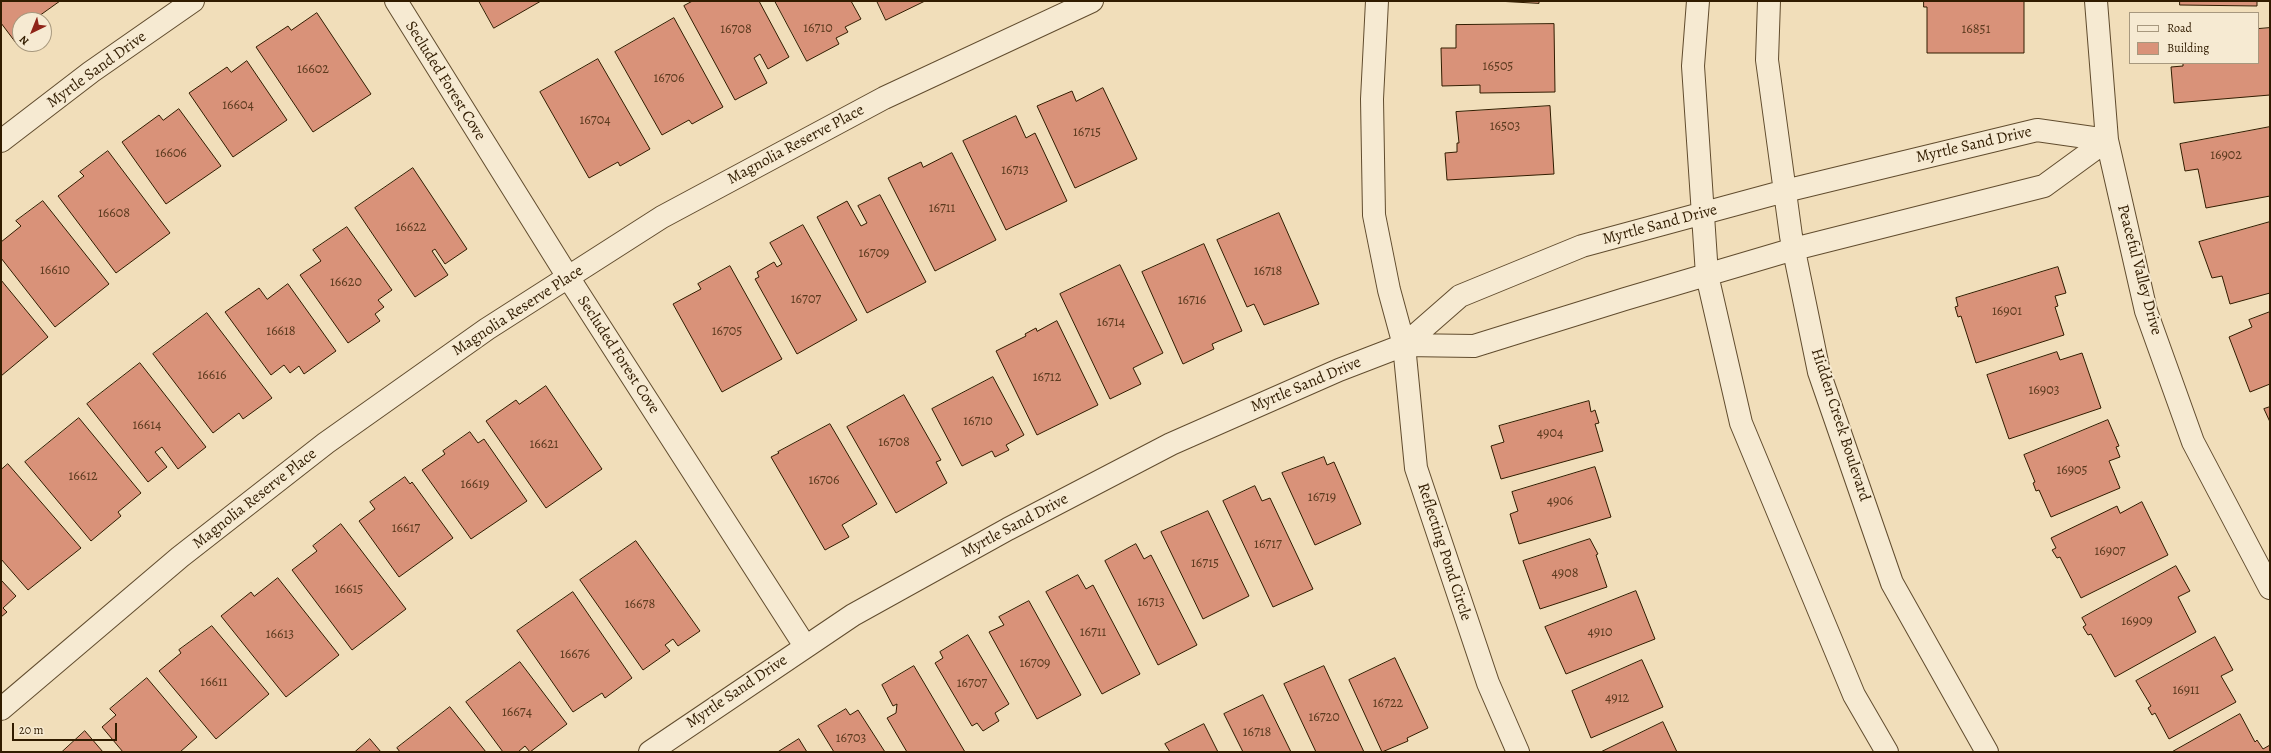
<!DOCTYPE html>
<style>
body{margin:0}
#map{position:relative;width:2271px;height:753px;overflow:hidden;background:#f1deba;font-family:Alegreya,serif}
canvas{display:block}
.frame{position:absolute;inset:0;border:2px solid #311c00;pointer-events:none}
.legend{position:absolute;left:2129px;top:12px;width:130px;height:52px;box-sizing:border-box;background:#f6ead2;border:1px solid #a7987e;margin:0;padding:5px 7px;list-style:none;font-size:12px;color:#311c00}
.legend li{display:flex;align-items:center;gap:8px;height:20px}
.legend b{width:20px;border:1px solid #a7987e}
.north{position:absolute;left:12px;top:12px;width:40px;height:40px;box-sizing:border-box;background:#f6ead2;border:1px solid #a7987e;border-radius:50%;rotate:223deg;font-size:11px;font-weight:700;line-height:16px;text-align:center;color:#311c00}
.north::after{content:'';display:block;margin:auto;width:14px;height:18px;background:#8f2418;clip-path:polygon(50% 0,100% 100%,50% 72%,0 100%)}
.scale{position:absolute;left:12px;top:723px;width:105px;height:18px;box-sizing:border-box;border:2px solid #311c00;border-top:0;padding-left:5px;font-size:12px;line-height:14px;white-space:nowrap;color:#311c00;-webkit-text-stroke:3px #f6ead2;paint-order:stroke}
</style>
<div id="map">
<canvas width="2271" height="753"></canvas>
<div class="frame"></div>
<ul class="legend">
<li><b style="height:5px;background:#f6ead2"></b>Road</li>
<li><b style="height:11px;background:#d99279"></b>Building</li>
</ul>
<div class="north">N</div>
<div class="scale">20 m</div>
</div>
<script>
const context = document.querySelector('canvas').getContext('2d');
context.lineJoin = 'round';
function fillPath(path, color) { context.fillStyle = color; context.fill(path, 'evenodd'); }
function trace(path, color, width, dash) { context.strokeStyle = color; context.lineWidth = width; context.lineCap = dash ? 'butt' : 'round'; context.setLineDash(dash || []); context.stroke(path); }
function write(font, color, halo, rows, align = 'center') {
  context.font = font + ' Alegreya,serif'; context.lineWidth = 4; context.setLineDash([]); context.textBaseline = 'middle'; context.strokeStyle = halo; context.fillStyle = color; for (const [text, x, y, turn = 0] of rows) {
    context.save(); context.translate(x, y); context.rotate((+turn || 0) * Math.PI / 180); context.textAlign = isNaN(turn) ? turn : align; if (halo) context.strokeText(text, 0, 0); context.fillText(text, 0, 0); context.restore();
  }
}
const building = new Path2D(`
 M1 1H60L39 16 42 20H20V40L16 43 1 23Z
 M479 1H541L494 28Z
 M693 1H759L789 57 768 69 760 54 754 58 767 83 735 100 684 6Z
 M775 1H851L861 19 845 27 848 32 836 38 839 44 807 61Z
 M877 1H925L886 20Z
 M1497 1H1539V3Z
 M1924 1H2024V53H1927V7H1924Z
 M2180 1H2257V6L2180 5Z
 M317 13 371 94 313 132 256 47 288 26 291 30Z
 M674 18 723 107 692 124 689 120 662 135 615 52Z
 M1554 24 1555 92 1480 93V85L1442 86 1441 48H1456V25Z
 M2270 28V95L2174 103 2171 67 2183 66V63H2258V29Z
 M598 59 650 149 620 166 618 162 589 178 540 92Z
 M247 61 287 120 233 157 189 93 227 67 231 72Z
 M1103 88 1137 159 1075 188 1037 106 1072 91 1076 101Z
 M1550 106 1554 174 1447 180 1445 153 1457 152V143H1459L1456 112Z
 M179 109 221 166 166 204 122 142 159 115 163 120Z
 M1016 116 1026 138 1035 133 1067 201 1006 230 963 141Z
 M2270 127V196L2206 208 2198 169 2185 171 2180 144Z
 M108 151 170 233 116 273 58 196 84 176 80 172Z
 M952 153 996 240 935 271 888 178 921 162 923 167Z
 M413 168 467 249 445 264 435 249 432 251 448 275 415 297 355 208Z
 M880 195 926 282 867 313 817 217 847 201 861 226 867 223 858 206Z
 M43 201 109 284 55 327 1 258V242L21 226 16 221Z
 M1279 213 1319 304 1264 325 1254 304 1247 307 1217 240Z
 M2270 222V293L2230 304 2222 276 2212 278 2199 242Z
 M803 225 857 320 797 354 755 279 759 277 757 272 774 262 777 267 782 264 770 243Z
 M347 227 392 290 378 300 384 307 375 314 380 321 348 343 300 275 321 261 313 250Z
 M1204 244 1242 331 1212 344 1214 349 1183 364 1142 272Z
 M1120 265 1163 353 1133 368 1141 384 1110 399 1060 294Z
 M730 266 782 359 722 392 673 304 701 289 698 284Z
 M2058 267 2066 293 2055 296 2058 306 2055 307 2064 335 1976 363 1961 316 1958 317 1955 307 1958 306 1956 298Z
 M1 280 48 337 1 376Z
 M288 284 336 351 304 374 299 366 290 373 284 365 271 375 225 312 259 288 267 299Z
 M2270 312V384L2250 392 2229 337 2252 327 2249 320Z
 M207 313 272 398 243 419 239 413 213 433 153 354Z
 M1057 321 1098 405 1037 435 996 351 1026 336 1025 334 1036 328 1037 331Z
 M2057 352 2060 360 2082 353 2101 408 2009 439 1987 375Z
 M140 363 206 447 178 469 162 447 155 452 167 467 148 482 87 404Z
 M993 377 1024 435 1006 445 1009 450 995 457 992 451 962 466 932 409Z
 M546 386 602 469 546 508 486 421 516 400 519 404Z
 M904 395 941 460 936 462 947 483 896 513 847 427Z
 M1589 401 1591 412 1595 410 1599 423 1595 424 1603 451 1501 479 1491 446 1504 442 1499 426Z
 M2270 407V422L2264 409Z
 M79 418 141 493 118 512 121 516 91 541 25 462Z
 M2108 420 2119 446 2116 447 2120 457 2109 461 2120 488 2051 517 2039 490 2036 491 2033 483 2035 482 2024 455Z
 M830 424 877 504 842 525 849 537 825 550 771 457 779 453 778 452Z
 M470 432 478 443 484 439 527 501 471 539 422 470 445 454 443 451Z
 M1324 457 1327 465 1334 462 1361 524 1315 545 1282 473Z
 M8 464 81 548 28 590 1 559V470Z
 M1595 467 1611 517 1519 544 1510 514 1518 511 1512 492Z
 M405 477 410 484 412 482 453 538 399 577 359 521 375 509 370 502Z
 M1255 486 1262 501 1270 498 1313 589 1273 607 1223 501Z
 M2142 502 2168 555 2081 598 2060 557 2057 558 2052 550 2056 548 2051 538 2117 506 2120 513Z
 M1208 511 1249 596 1203 619 1161 532Z
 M341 524 406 609 352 650 292 570 317 551 313 546Z
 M1590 539 1598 554 1596 555 1607 587 1540 609 1523 561Z
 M636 541 700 631 678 646 673 639 665 645 670 651 643 670 580 580Z
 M1136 544 1144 559 1151 555 1197 645 1158 665 1105 561Z
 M2176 566 2190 591 2178 597 2196 632 2115 677 2091 634 2088 635 2083 627 2086 625 2082 618Z
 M1078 575 1086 589 1093 585 1140 674 1102 694 1046 592Z
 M278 578 339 655 286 697 221 616 251 592 254 596Z
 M1 580 16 596 3 608 7 612 1 617Z
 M1636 591 1655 639 1566 674 1545 627Z
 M573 592 632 678 605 698 602 693 573 712 517 631Z
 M1029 601 1081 695 1037 719 989 632 1004 625 999 617Z
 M212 626 269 694 216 739 159 671 181 653 179 650Z
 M968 635 1009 704 995 713 999 721 983 731 977 723 972 726 935 663 943 658 940 652Z
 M2215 637 2233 670 2221 676 2236 702 2169 739 2155 713 2152 715 2148 708 2151 706 2136 681Z
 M1395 658 1428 728 1407 738 1408 741 1382 752 1349 680Z
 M1642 660 1663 707 1591 738 1572 691Z
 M520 662 567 724 530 752 525 746 518 752H503L466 702Z
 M914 666 965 752H907L887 718 896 713 897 704 893 706 882 685Z
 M1324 666 1364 752H1316L1284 684Z
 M147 678 197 737 180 752H123L102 727 116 715 110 709Z
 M1263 695 1291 752H1243L1224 714Z
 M450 707 486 752H400L397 748Z
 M846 709 850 715 858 710 885 752H834L818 726Z
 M2240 714 2255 742 2257 740 2263 749 2270 745V752H2172Z
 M1663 722 1677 752H1601Z
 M1204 724 1218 752H1170L1165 744Z
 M85 731 103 752H62Z
 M370 739 381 752H355Z
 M799 739 807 752H778Z`);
fillPath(building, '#d99279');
trace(building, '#311c00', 1);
const street = new Path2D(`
 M396 1 568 277 805 646
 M1377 1 1372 99 1374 215 1389 290 1404 345 1416 468 1488 683 1518 752
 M1698 1 1693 66 1707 275 1741 423 1854 695 1887 752
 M1769 1 1767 60 1791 236 1819 372 1892 583 1987 752
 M2096 1 2107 140 2146 311 2193 442 2270 588
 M1 141 91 72 193 1
 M1 709 180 557 326 443 487 329 662 217 884 98 1092 1
 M650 752 853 615 1008 529 1171 444 1339 370 1404 345 1460 296 1582 246 1785 191 2037 130 2107 140 2044 186 1794 249 1625 299 1474 346 1404 345`);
trace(street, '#614c2e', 24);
trace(street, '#f6ead2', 22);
write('14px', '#5b3a1e', null, [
 ["16710",818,29],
 ["16708",736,30],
 ["16851",1976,30],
 ["16505",1498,67],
 ["16602",313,70],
 ["16706",669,79],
 ["16604",238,106],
 ["16704",595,121],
 ["16503",1505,127],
 ["16715",1087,133],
 ["16606",171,154],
 ["16902",2226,156],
 ["16713",1015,171],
 ["16711",942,209],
 ["16608",114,214],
 ["16622",411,228],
 ["16709",874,254],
 ["16610",55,271],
 ["16718",1268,272],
 ["16620",346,283],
 ["16707",806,300],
 ["16716",1192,301],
 ["16901",2007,312],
 ["16714",1111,323],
 ["16618",281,332],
 ["16705",727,332],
 ["16616",212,376],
 ["16712",1047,378],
 ["16903",2044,391],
 ["16710",978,422],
 ["16614",147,426],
 ["4904",1550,434],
 ["16708",894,443],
 ["16621",544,445],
 ["16905",2072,471],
 ["16612",83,477],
 ["16706",824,481],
 ["16619",475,485],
 ["16719",1322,498],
 ["4906",1560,502],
 ["16617",406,529],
 ["16717",1268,545],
 ["16907",2110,552],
 ["16715",1205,564],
 ["4908",1565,574],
 ["16615",349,590],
 ["16713",1151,603],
 ["16678",640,605],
 ["16909",2137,622],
 ["16711",1093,633],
 ["4910",1600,633],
 ["16613",280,635],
 ["16676",575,655],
 ["16709",1035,664],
 ["16611",214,683],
 ["16707",972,684],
 ["16911",2186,691],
 ["4912",1617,699],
 ["16722",1388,704],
 ["16674",517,713],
 ["16720",1324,718],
 ["16718",1257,733],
 ["16703",851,739]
]);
write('16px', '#311c00', '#f6ead2', [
 ["Myrtle Sand Drive",97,70,-36],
 ["Secluded Forest Cove",445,81,58],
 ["Magnolia Reserve Place",796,145,-28],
 ["Myrtle Sand Drive",1974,145,-13],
 ["Myrtle Sand Drive",1660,225,-15],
 ["Peaceful Valley Drive",2139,270,75],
 ["Magnolia Reserve Place",518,311,-33],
 ["Secluded Forest Cove",618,355,57],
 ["Myrtle Sand Drive",1306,385,-23],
 ["Hidden Creek Boulevard",1840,425,72],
 ["Magnolia Reserve Place",255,499,-38],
 ["Myrtle Sand Drive",1015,526,-28],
 ["Reflecting Pond Circle",1444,552,72],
 ["Myrtle Sand Drive",737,692,-34]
]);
</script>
